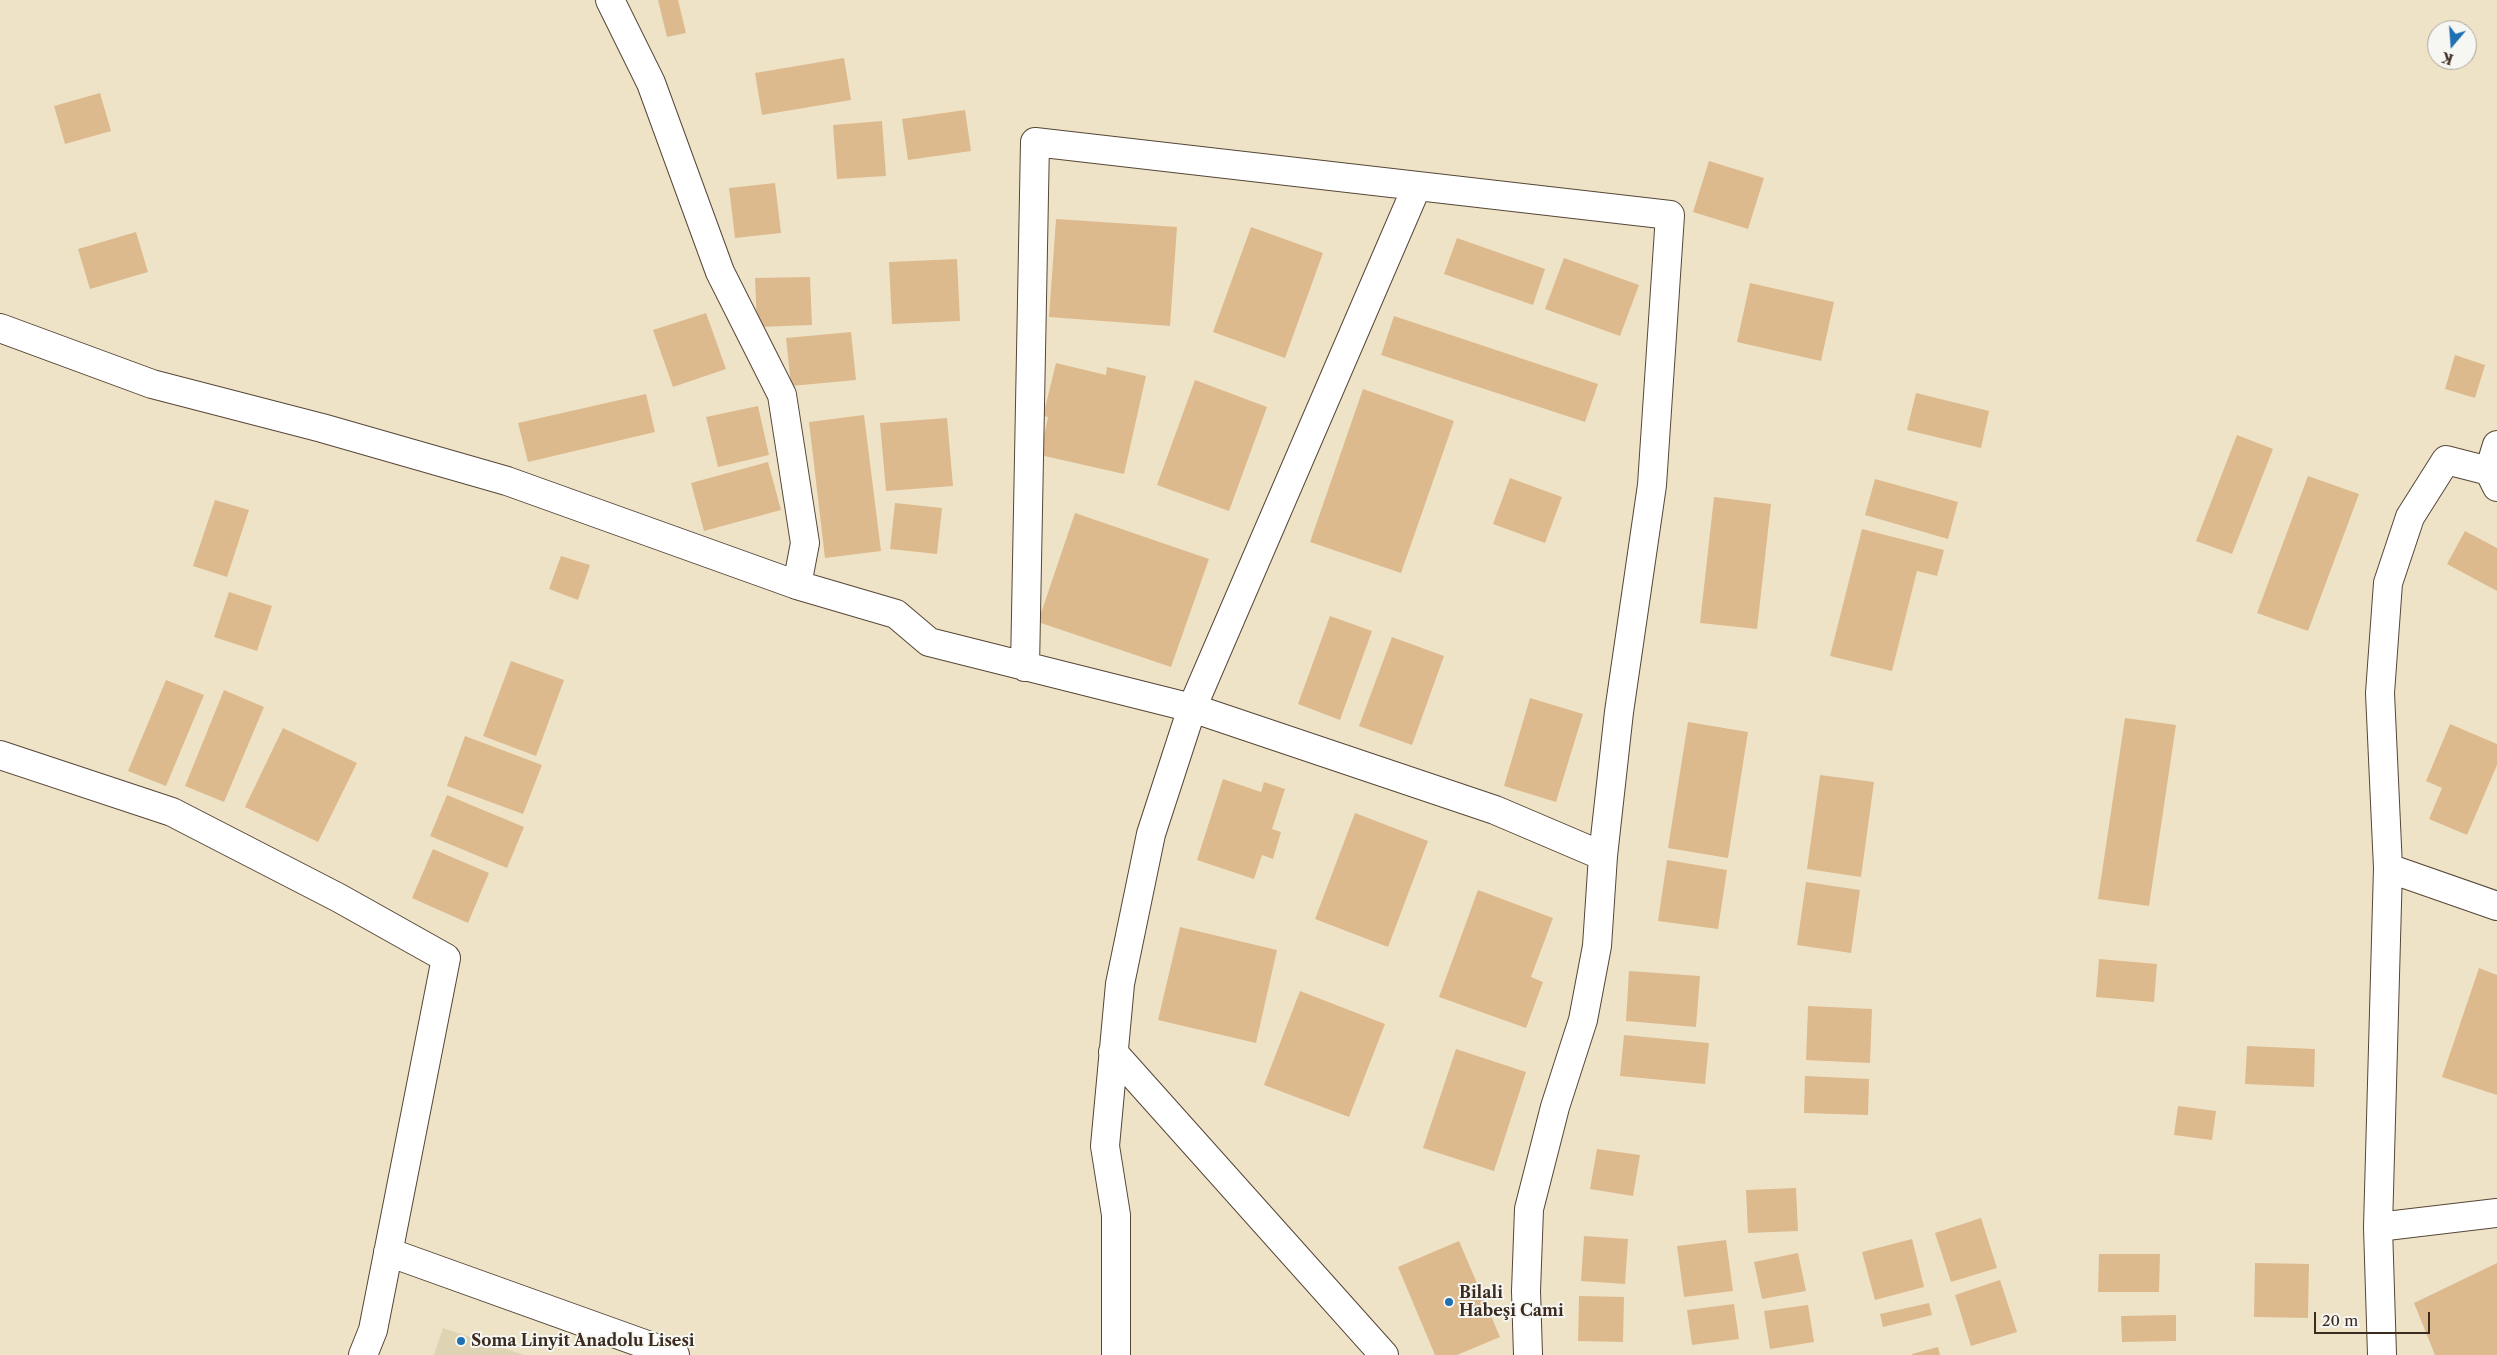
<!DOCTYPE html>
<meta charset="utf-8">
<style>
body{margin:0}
#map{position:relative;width:2497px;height:1355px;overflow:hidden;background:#efe3c7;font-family:"Libre Caslon Text",serif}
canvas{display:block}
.north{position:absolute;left:2427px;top:20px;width:50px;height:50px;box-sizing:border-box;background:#f6f6f2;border:1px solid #aba49d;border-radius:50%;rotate:198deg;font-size:14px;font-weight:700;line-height:20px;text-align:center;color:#3b2a1e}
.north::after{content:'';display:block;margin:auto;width:18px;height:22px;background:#1f6fb2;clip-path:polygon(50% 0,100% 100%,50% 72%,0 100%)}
.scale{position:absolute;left:2314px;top:1312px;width:116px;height:22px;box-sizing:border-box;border:2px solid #3b2a1e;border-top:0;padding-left:6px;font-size:15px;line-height:18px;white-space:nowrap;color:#3b2a1e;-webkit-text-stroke:4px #f6f6f2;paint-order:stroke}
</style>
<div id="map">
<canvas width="2497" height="1355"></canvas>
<div class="north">K</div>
<div class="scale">20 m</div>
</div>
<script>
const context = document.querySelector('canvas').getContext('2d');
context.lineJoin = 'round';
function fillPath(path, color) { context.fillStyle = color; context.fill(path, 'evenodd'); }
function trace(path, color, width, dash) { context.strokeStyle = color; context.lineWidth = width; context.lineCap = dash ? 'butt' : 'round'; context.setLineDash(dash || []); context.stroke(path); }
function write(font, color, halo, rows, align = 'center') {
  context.font = font + ' "Libre Caslon Text",serif'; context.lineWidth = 4; context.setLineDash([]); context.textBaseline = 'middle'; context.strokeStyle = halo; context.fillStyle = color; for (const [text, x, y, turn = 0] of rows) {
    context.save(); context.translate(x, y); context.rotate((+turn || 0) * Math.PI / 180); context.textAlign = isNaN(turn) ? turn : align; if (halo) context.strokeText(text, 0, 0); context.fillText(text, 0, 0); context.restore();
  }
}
fillPath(new Path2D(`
 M443 1328 524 1355H434Z`), '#ded4b4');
fillPath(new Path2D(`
 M658 0H678L686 33 667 37Z
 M844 58 851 100 762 115 755 73Z
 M100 93 111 131 65 144 54 106Z
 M965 110 971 151 908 160 902 119Z
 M882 121 886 176 837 179 833 125Z
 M1709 161 1764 178 1748 229 1693 212Z
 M775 183 781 233 735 238 729 188Z
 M1056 219 1177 227 1170 326 1049 317Z
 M1251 227 1323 253 1285 358 1213 332Z
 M136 232 148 272 90 289 78 249Z
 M1457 238 1545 269 1533 305 1444 274Z
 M1564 258 1639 285 1620 336 1545 309Z
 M957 259 960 321 892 324 889 262Z
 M810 277 812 325 757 327 755 278Z
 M1750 283 1834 302 1821 361 1737 342Z
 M706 313 726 369 673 387 653 330Z
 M1394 316 1598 384 1585 422 1381 355Z
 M851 332 856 380 791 386 786 338Z
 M2455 355 2485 365 2475 398 2445 389Z
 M1056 363 1106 375 1107 367 1146 376 1124 474 1040 455 1048 417 1043 416Z
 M1195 380 1267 407 1229 511 1157 485Z
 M1363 389 1454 421 1401 573 1310 542Z
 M1916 393 1989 411 1981 448 1907 430Z
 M646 394 655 432 528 462 518 423Z
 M758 406 769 455 718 467 706 417Z
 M864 415 881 551 825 558 809 422Z
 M947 418 953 486 886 491 880 423Z
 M2237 435 2273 449 2232 554 2196 541Z
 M768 462 781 510 704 531 691 483Z
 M2308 476 2359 494 2308 631 2257 613Z
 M1510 478 1562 497 1545 543 1493 524Z
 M1875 479 1958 502 1948 539 1865 515Z
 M1714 497 1771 504 1757 629 1700 623Z
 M215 500 249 510 227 577 193 566Z
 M895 503 942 508 937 554 890 549Z
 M1075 513 1209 559 1171 667 1038 622Z
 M1862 529 1944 550 1937 576 1917 571 1892 671 1830 656Z
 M2465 531 2497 548V591L2447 564Z
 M561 556 590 565 578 600 549 589Z
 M229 592 272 606 257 651 214 637Z
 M1330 616 1372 631 1340 720 1298 704Z
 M1392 637 1444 656 1412 745 1359 726Z
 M511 661 564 680 536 756 483 736Z
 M166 680 204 695 166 786 128 771Z
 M224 690 264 707 224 802 185 786Z
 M1530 698 1583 714 1556 802 1504 786Z
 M2125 718 2176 725 2149 906 2098 899Z
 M1688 722 1748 732 1728 858 1668 848Z
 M2450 724 2497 744V765L2467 835 2429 819 2442 788 2426 781Z
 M283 728 357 763 318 842 245 807Z
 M465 736 542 765 523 814 447 786Z
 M1820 775 1874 782 1861 877 1807 869Z
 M1223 779 1261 792 1264 782 1285 789 1272 829 1281 832 1273 859 1262 855 1254 879 1197 860Z
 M447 795 524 827 507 868 430 836Z
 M1355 813 1428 841 1388 947 1315 919Z
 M433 849 489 873 468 923 412 898Z
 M1667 860 1727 870 1718 929 1658 921Z
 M1806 882 1860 890 1851 953 1797 945Z
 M1478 890 1553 918 1531 977 1543 982 1526 1028 1439 997Z
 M1180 927 1277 950 1256 1043 1158 1020Z
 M2099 959 2157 964 2154 1002 2096 997Z
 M2479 968 2497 975V1095L2442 1077Z
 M1629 971 1700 976 1696 1027 1626 1021Z
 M1300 991 1385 1024 1349 1117 1264 1085Z
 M1808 1006 1872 1009 1870 1063 1806 1060Z
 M1624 1035 1709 1043 1705 1084 1620 1076Z
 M2247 1046 2315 1049 2314 1087 2245 1084Z
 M1456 1049 1526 1072 1494 1171 1423 1148Z
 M1805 1076 1869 1079 1868 1115 1804 1113Z
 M2178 1106 2216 1111 2212 1140 2174 1135Z
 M1597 1149 1640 1155 1633 1196 1590 1189Z
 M1796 1188 1798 1231 1748 1233 1746 1190Z
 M1981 1218 1997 1268 1951 1282 1935 1233Z
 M1584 1236 1628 1239 1625 1284 1581 1281Z
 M1912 1239 1924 1287 1875 1300 1862 1252Z
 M1726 1240 1733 1291 1684 1297 1677 1246Z
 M1459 1241 1500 1337 1457 1355H1435L1398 1267Z
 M1798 1253 1806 1291 1762 1299 1754 1262Z
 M2099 1254H2160L2159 1292H2098Z
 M2255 1263 2309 1264 2308 1318 2254 1317Z
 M2497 1263V1355H2435L2414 1303Z
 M2000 1280 2017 1332 1971 1346 1955 1295Z
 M1579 1296 1624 1297 1623 1342 1578 1341Z
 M1929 1303 1932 1315 1883 1327 1880 1314Z
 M1734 1304 1739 1339 1692 1345 1687 1310Z
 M1808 1305 1814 1342 1770 1349 1764 1311Z
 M2176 1315V1341L2122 1342 2121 1316Z
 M1938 1347 1940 1355H1912V1354Z`), '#ddba8e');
const minor = new Path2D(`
 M610 0 651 83 720 272 782 395 805 543 797 585
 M0 328 152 384 322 428 507 481 797 585 896 614 929 642 1192 708 1495 810 1603 856
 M2497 445 2489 471 2497 487
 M1025 667 1035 142 1670 215 1652 485 1619 712 1603 856 1597 946 1583 1020 1555 1107 1529 1209 1526 1291 1528 1355
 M0 755 172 812 339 898 446 958 373 1330 363 1355
 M2388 868 2497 906
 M1113 1052 1384 1355
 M2378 1227 2497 1213
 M388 1252 675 1355
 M1116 1355V1215L1105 1146 1120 984 1151 834 1192 708 1417 186
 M2382 1355 2378 1227 2388 868 2380 693 2388 583 2410 517 2446 460 2489 471`);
trace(minor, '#564637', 30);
trace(minor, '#fff', 28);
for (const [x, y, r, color] of [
 [1449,1302,5,"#1f6fb2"],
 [461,1341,5,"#1f6fb2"]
]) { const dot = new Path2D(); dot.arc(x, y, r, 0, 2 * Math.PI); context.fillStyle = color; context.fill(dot); trace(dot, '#f6f6f2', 2); }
write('bold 16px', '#3b2a1e', '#f6f6f2', [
 ["Bilali",1459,1293],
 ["Habeşi Cami",1459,1311],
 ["Soma Linyit Anadolu Lisesi",471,1341]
], 'left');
</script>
